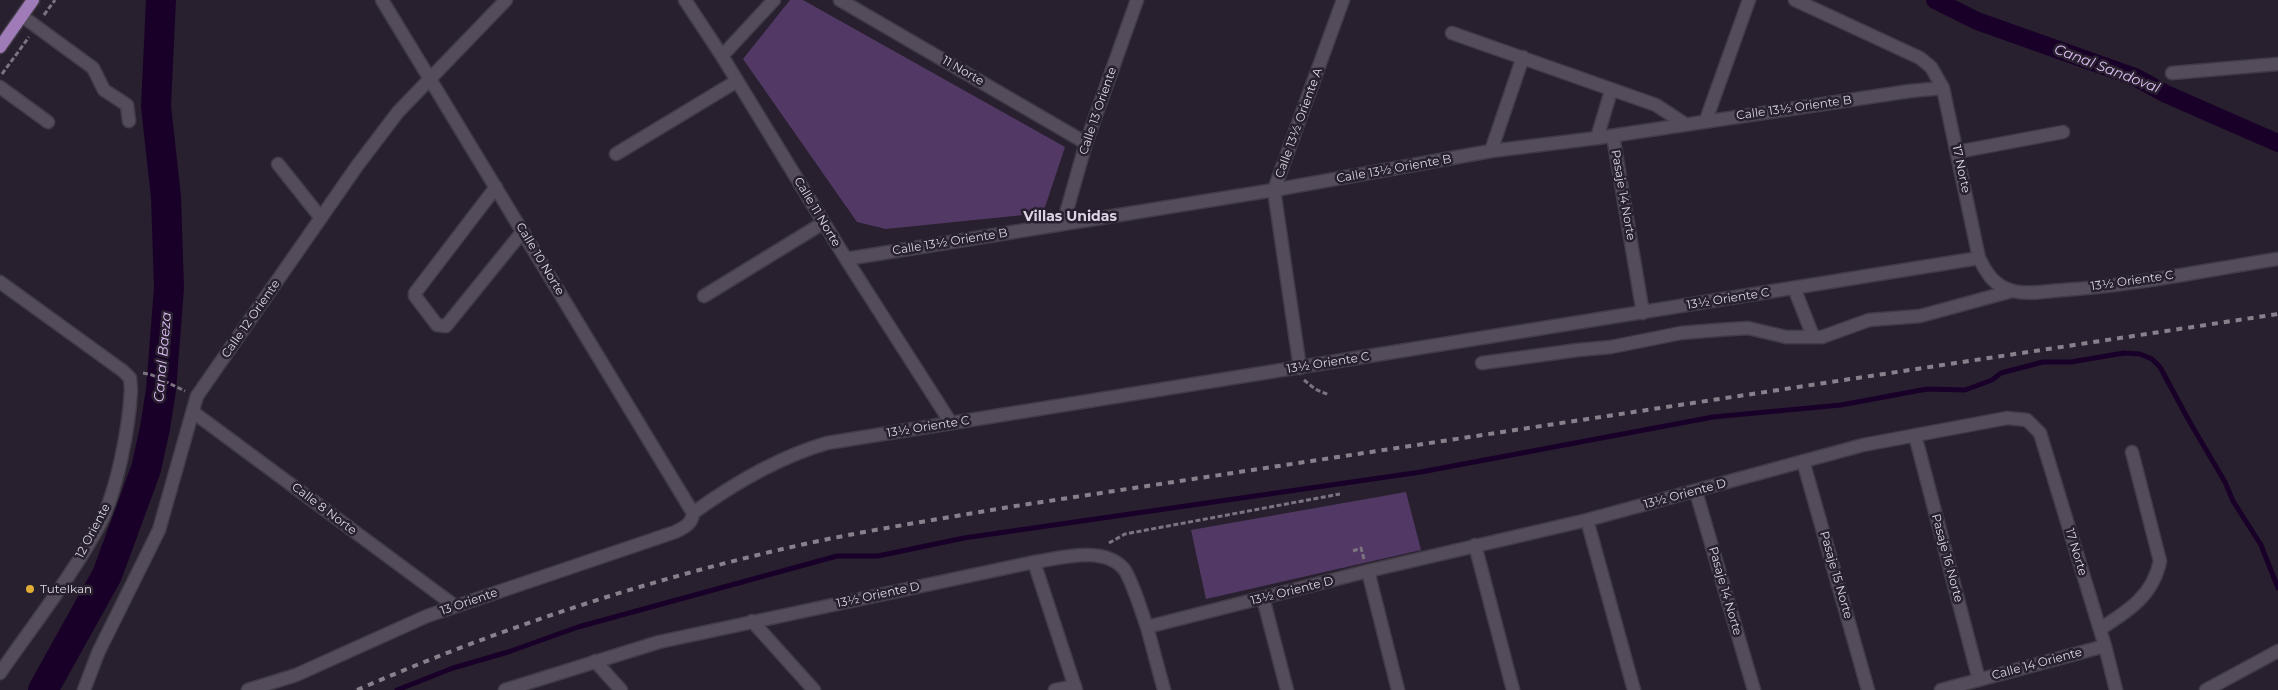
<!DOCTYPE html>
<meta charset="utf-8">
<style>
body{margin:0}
canvas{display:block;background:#28202e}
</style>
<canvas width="2278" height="690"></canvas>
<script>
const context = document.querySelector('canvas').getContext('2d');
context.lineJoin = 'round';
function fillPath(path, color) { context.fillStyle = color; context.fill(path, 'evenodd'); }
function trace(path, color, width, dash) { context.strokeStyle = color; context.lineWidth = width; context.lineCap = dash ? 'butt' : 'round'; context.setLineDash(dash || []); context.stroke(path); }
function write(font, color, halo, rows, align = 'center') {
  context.font = font + ' Montserrat,sans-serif'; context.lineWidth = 5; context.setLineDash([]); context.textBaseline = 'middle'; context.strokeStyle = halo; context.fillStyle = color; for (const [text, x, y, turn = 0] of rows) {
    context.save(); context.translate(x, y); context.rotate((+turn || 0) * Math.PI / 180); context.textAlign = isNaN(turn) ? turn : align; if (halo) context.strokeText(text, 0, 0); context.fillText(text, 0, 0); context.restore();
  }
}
fillPath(new Path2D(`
 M790 0H803L1065 147 1043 213 886 229 857 222 743 59Z
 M1406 492 1421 550 1206 599 1191 530Z`), '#523864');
trace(new Path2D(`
 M46 685 49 690
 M397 690 453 668 508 652 578 627 837 556H878L964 538 1421 472 1713 417 1841 405 1927 389 1965 390 1992 380 2001 373 2043 362H2071L2124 353 2140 354 2152 359 2160 367 2188 419 2225 482 2233 501 2261 545 2278 588`), '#190028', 5);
trace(new Path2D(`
 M1935 0 1977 21 2135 77 2166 94 2278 143`), '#190028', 18);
trace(new Path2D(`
 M43 690 107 575 146 469 155 428 161 390 169 288 166 197 156 106 161 0`), '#190028', 30);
const minor = new Path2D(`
 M685 0 722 56 846 259 951 423
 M840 0 1086 143
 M1795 0 1920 58 1931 67 1943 88 1979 258C1987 274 1994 286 2013 291 2029 295 2047 291 2063 290 2135 285 2207 270 2278 259
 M22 16 93 68 104 90 127 105 129 121
 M1452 33 1656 105 1685 124
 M722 56 774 0
 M2172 73 2278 64
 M0 87 48 122
 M1706 120 1749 0
 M1613 136 1643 313
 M1597 138 1611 91
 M1491 151 1523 57
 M1957 152 2063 132
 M616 154 737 81
 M278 164 321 218
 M496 187 415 293V296L437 325 446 326 523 231
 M1063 224 1086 143 1137 0
 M846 259 1274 190 1491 151 1597 138 1910 91 1943 88
 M0 282 123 371 130 378 131 390C129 429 117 490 100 524 72 576 34 624 0 673
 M1794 288 1813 336
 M704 296 823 223
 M1482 363 1578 350 1611 347 1681 333 1717 330 1748 328 1786 337H1822L1869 320 1920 316 2012 291
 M1300 368 1274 190 1343 0
 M193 412 455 606
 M1915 435 1979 680
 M1803 461 1868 690
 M1696 492 1754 690
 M693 513C733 484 779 457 827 443L1979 258
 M1587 520 1634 690
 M1475 545 1513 690
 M1034 562 1076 690
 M1368 571 1398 690
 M1263 598 1287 690
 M752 621 814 690
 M1147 627 1164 690
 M2100 629C2128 611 2153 596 2160 561L2132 452
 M595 661 621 690
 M84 690 98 653 159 530 197 396 357 166 398 112 506 0
 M248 690 296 675 427 616 675 532C685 527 692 524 693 513L382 0
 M505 690 659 642 1034 562C1060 558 1104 545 1124 569 1132 580 1142 613 1147 627L1368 571 1587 520 1863 445 2007 418 2027 420 2040 433 2105 646 2116 690
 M1055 690 1075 686
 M1941 690 2105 646
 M2206 690 2278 651`);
const major = new Path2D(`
 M0 47 33 0`);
trace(minor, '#413b46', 15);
trace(major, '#413b46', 15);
trace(new Path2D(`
 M44 15 55 0
 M2 74 29 37
 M143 373 152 375 185 391
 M1304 380 1315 389 1329 395
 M1109 543 1125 534 1340 494
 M1353 551 1361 548 1364 559`), '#7b7480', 3, [5, 2.5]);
trace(minor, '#554c5b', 12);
trace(major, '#9f7bb8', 12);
trace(new Path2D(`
 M357 690C495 630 640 582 787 548 860 531 935 520 1009 507L2278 314`), '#88818c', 4, [6, 6]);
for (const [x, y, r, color] of [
 [30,589,5,"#e3ae35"]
]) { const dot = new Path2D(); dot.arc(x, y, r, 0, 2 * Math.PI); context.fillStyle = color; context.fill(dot); trace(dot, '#28202e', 2); }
write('12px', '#dad5de', '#28202e', [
 ["11 Norte",963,71,30],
 ["Calle 13½ Oriente B",1794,108,-8],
 ["Calle 13 Oriente",1098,111,-71],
 ["Calle 13½ Oriente A",1299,123,-70],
 ["Calle 13½ Oriente B",1394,169,-10],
 ["17 Norte",1961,169,78],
 ["Pasaje 14 Norte",1623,195,80],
 ["Calle 11 Norte",817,212,59],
 ["Calle 13½ Oriente B",950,242,-9],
 ["Calle 10 Norte",540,259,59],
 ["13½ Oriente C",2132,281,-8],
 ["13½ Oriente C",1728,299,-9],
 ["Calle 12 Oriente",251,319,-55],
 ["13½ Oriente C",1328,363,-9],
 ["13½ Oriente C",928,427,-9],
 ["13½ Oriente D",1685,494,-15],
 ["Calle 8 Norte",324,509,37],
 ["12 Oriente",93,531,-62],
 ["17 Norte",2076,552,73],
 ["Pasaje 16 Norte",1947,558,75],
 ["Pasaje 15 Norte",1836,575,74],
 ["13½ Oriente D",1292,591,-14],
 ["Pasaje 14 Norte",1725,591,74],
 ["13½ Oriente D",878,595,-12],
 ["13 Oriente",469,602,-19],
 ["Calle 14 Oriente",2037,664,-15]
]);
write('12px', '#dad5de', '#28202e', [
 ["Tutelkan",40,589]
], 'left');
write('italic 14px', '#debff5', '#28202e', [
 ["Canal Sandoval",2107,69,21],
 ["Canal Baeza",163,357,-85]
]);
write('bold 14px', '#ded4e6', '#28202e', [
 ["Villas Unidas",1070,217]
]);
</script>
